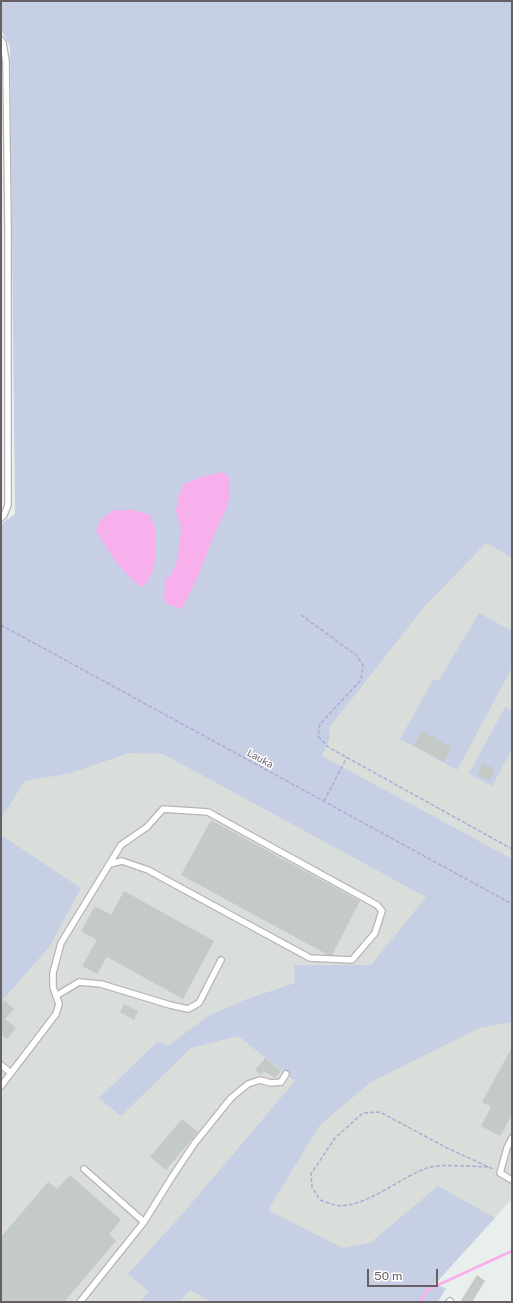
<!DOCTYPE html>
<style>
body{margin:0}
#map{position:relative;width:513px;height:1303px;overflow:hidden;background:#e8efec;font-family:"Public Sans",sans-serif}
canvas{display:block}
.frame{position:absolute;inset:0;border:2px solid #665f64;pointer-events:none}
.scale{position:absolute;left:367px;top:1269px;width:71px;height:18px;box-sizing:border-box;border:2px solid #665f64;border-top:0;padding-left:5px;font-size:12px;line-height:14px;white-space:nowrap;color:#665f64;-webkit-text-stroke:3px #fff;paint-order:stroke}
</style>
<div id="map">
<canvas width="513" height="1303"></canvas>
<div class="frame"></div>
<div class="scale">50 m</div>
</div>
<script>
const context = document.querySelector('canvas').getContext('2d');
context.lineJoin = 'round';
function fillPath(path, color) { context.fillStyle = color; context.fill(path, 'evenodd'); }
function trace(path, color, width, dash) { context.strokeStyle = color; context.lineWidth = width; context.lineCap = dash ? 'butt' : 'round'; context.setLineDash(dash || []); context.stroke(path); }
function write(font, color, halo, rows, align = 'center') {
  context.font = font + ' "Public Sans",sans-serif'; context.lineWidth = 3; context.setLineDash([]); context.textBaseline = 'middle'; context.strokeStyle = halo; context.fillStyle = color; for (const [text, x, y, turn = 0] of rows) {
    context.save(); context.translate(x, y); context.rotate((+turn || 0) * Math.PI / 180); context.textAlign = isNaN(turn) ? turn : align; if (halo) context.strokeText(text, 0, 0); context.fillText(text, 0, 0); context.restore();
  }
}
fillPath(new Path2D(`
 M486 543 512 558V1199L432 1287 423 1302H1V914L81 889 1 835V819L35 765Z`), '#d9dedb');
fillPath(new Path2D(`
 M1 1H512V558L486 543 424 607 329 728 330 738 322 756 512 859V1022L480 1028 371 1082 320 1125 268 1210 343 1248 370 1243 438 1186 495 1218 434 1285 446 1288 438 1302H211L190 1290 179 1302H140L149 1291 128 1274 185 1211 295 1081 238 1036 191 1048 121 1116 99 1098 158 1041 168 1046 208 1016 244 1000 295 983 294 965H371L426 897 163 754 129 753 71 773 25 781 1 819V524L15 514 10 46 1 30Z
 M479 613 512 631V668L457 770 400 739 433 680H439Z
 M505 707 512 711V749L492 786 469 774Z
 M1 835 81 888 50 946 1 1002Z`), '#c7cfe4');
fillPath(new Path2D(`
 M223 472 230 478V495L226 510 215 533 197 579 184 605 180 609 166 603 164 599 165 580 172 573 176 565 179 547 181 528 176 511 179 495 184 484 201 477Z
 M114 510H133L150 515 156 531V556L153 571 146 583 141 587C121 573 109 551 96 531L101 519Z`), '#f7b0eb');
trace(new Path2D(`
 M420 1302 427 1290 512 1251`), '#f7b0eb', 3);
fillPath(new Path2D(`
 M422 731 452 747 444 762 414 745Z
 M483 763 495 769 489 781 477 775Z
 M211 820 360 901 332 955H328L181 875Z
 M124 891 214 941 183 999 107 957 97 974 82 966 97 940 81 931 95 906 111 915Z
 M4 1000 14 1009 5 1019 16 1028 7 1039 1 1034V1003Z
 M124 1004 138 1011 134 1020 120 1012Z
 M512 1047V1115L500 1136 481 1126 491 1107 482 1102Z
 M265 1058 281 1071 275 1078 264 1071 261 1075 255 1070Z
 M182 1119 198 1132 166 1170 150 1157Z
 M70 1175 121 1220 109 1234 116 1241 64 1302H1V1237L48 1182 57 1189Z
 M477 1275 485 1281 472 1302H460Z`), '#c4cbc6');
const lane = new Path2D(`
 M1 40 3 43 6 61 8 228V505L4 515 1 518
 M56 996 79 982 101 984 170 1005 188 1009 199 1003 221 960
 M1 1065 11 1073
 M1 1086 56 1014 59 1004 53 987V973L61 943 121 845 147 827 163 809 208 812 377 905 382 911 375 933 352 960 310 958 148 870 122 861 110 864
 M512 1138 507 1148 500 1173 512 1180
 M144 1222 172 1177 194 1144 231 1098 248 1084 260 1080 271 1083 281 1082 286 1074
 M80 1302 144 1222 84 1169
 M449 1302 450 1301`);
trace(lane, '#b8b2b6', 8);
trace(new Path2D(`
 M301 615 356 655 363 665 361 680 320 724 318 736 328 747 512 849
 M1 625 512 904
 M324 801 347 757
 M488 1167C472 1167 442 1163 427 1168 399 1178 371 1204 341 1206 335 1206 327 1202 320 1200L312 1187 311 1174 335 1138 363 1113 380 1112 447 1148 493 1169`), '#abacd5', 1.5, [4, 2]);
trace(lane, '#fff', 5.5);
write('10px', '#665f64', '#fff', [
 ["Lauka",260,759,29]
]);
</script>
